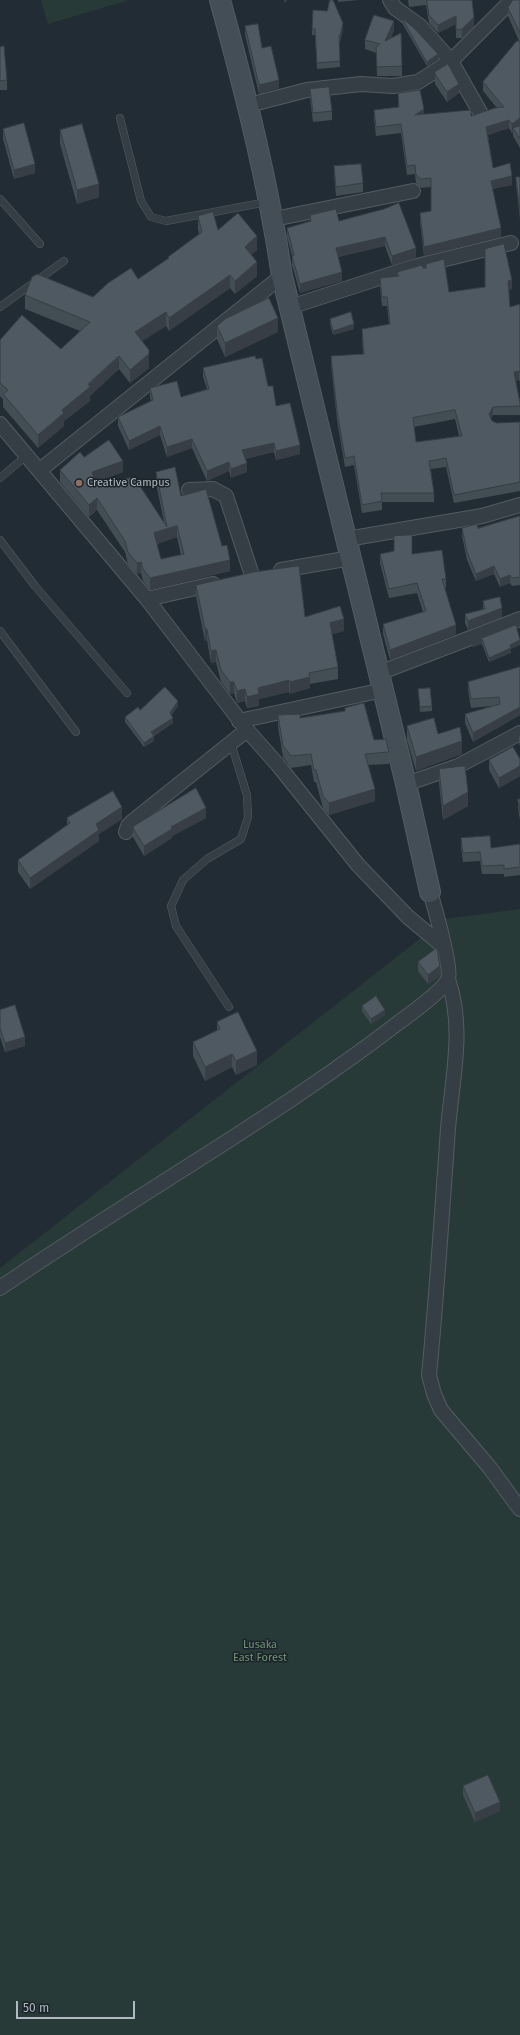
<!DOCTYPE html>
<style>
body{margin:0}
#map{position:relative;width:520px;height:2035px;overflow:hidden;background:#222c34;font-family:"Fira Sans",sans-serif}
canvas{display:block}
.scale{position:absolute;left:16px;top:2001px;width:119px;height:18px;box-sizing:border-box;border:2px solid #b0b9c1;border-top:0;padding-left:5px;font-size:12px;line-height:14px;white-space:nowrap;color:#b0b9c1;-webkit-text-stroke:3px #1b2329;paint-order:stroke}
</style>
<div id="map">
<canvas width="520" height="2035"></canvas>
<div class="scale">50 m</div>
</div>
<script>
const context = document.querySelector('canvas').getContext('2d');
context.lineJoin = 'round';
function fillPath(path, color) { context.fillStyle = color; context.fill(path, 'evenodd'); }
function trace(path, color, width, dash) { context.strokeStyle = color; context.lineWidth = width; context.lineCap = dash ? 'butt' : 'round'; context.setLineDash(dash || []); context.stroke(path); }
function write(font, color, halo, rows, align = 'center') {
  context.font = font + ' "Fira Sans",sans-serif'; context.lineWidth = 3; context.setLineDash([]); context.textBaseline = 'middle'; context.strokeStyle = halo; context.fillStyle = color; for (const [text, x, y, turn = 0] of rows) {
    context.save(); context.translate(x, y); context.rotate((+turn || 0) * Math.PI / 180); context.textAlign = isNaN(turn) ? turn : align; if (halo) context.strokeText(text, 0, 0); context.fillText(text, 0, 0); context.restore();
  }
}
fillPath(new Path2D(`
 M41 0H129L48 24Z
 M520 909V2035H0V1268L445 919Z`), '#283a37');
const lane = new Path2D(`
 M120 118 141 201 151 217 166 221 267 202
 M0 199 40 244
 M0 307 64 261
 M0 478 26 456
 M0 540 35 586 127 693
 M0 631 76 732
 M229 1007 176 926 171 906 183 880 207 859 241 839 248 817 247 795 231 743`);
const street = new Path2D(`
 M390 0 395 8 420 26 451 61 481 114
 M249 105 307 90 361 84 393 86 418 82 451 61 507 5 509 0
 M274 219 413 191
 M290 307 413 267 511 243
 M0 424 147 599 247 730 278 765 358 865 408 917 443 946
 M40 470 282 276
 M189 490 213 489 226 496 252 575
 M347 539 482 516 520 505
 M281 570 351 558
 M147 599 213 584
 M379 673 520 619
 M239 721 383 690
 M406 784 458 766 520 733
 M126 832 128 826 133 821 247 730
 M448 979C465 1028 452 1079 448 1129 442 1211 437 1293 429 1375L434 1394 441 1410 490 1468 520 1509
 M0 1288C131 1198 272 1120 398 1023 409 1015 444 990 448 979 452 968 434 905 430 892`);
const secondary = new Path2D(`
 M220 0C245 91 268 182 282 276L406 784 430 892`);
trace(lane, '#535c62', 8);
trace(street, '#535c62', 16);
trace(secondary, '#535c62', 22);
trace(lane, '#353e45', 7);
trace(street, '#353e45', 14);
trace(secondary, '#444e57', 20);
fillPath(new Path2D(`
 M338 0H359L338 2Z
 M408 0H472L474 26 462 38H456V24L438 33 429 23 426 5 409 7Z
 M520 0V148L513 136V132L512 133 509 128 488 135 493 168 512 185 492 189 501 237 424 256 420 222V213L431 211V187L421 188 416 183 415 174 407 175 401 133 376 136 374 119V110L398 107V93L424 114 471 116 497 108 483 91V82L519 41 508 16V8Z
 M402 18 438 59 427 66 402 23Z
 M245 26 262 48 279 88 259 94 245 35Z
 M312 29H343L340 42 339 41 340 67 317 69 315 35H312Z
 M394 30 391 38 402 66V76H377L376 53 365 49V40Z
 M0 47 7 80V90H0Z
 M435 74 459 93 447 102 435 84Z
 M310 89 332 111V120L313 122 310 98Z
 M3 129 35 173 14 179 3 139Z
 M60 130 99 197 77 204 60 144Z
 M334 166 363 183V192L336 196 334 175Z
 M516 177H520V219L516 185Z
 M384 209 416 258 392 265 385 246 338 257 342 281 300 293 292 265V256L287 237V228L310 222V215L339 221Z
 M198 216 218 230 257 250 251 255 257 276 235 294 230 288 169 331 166 326 142 341 149 368 130 383 119 369 90 396V401L64 421V426L38 448 3 407V399L0 396V340L61 349 80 331 25 309V295L93 297 138 279 168 259V257L199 234 198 229Z
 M426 264 449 292 512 289 509 290 510 307 520 304V382L519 380 516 381 520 403V415H493L491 419 492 421 497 423 520 422V491L454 503 446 467 431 469 434 493V502H382V510L362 513 354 465 345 467 337 420 331 365V356L363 354 362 338V329L389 324 387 306H382L380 287V278L397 276V272L426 268ZM455 419 459 436 416 442 414 427Z
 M330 319 354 329 333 335 330 324Z
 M217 326 278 332 225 357 217 339Z
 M256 359 276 406 300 454 276 460 274 452 245 459 247 472 231 478 229 471 207 481 192 448 167 457 160 435 129 450 118 426V417L151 401 150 397V388L181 397 207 389 203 377V368Z
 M84 457 123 472 95 482 96 485 164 522 156 483V472L181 496 222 546 230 571 150 590 143 581 141 573 137 574 128 564 125 552 97 510 89 517 60 482V470ZM177 537 181 555 161 559 157 544Z
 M520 516V585L512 586 510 583 500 587 494 574 476 581 467 560 462 536V528H478Z
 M380 554H412L446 579V588H445L456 634 390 660 383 634V624L423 612 417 593 389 598 380 563Z
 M196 585 305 617 344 631 332 634 338 667V679L310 684V688L290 694 289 692 259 699V706L247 708 245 701 237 703 234 693 230 694 221 682 216 662 211 663 207 640 205 641 196 597Z
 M483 601 502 617 468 630 465 623V614L483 609Z
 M516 625 520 645 511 649V653L489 662 482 644 472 647V642Z
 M520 667V715L473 742 465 723V714L492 706 471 708 468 690V682Z
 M418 689 432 706V711L420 712Z
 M178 706 171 715 173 723 154 736V741L144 747 125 722V717L140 710Z
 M345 708 374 740 389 752V764L368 765 375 801 329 815 323 808 316 782H314L311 765 291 768 283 757 278 727V715L300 718 345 711Z
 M407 726 438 734 462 754 416 771 407 740Z
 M519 736H520V746L519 743Z
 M520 759V776L499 788 489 770V760Z
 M439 769 468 806 443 820 439 783Z
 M518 799H520V820L518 808Z
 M67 818 122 819 99 834V841L30 889 18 872V860L67 825Z
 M206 818 172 836V838L144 856 133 837V828Z
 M461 838 491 848 520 844V875L504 877V874H482L480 861 463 862 461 847Z
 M418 962 440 976 428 984 418 971Z
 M362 1006 385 1015 371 1024 362 1011Z
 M0 1010 25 1046 5 1052 0 1037Z
 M217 1022 257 1065 236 1075 232 1067 205 1081 193 1056V1042L217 1030Z
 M463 1786 500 1811 475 1822 463 1795Z`), '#434d54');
fillPath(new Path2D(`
 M284 0H288L284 3Z
 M456 16V24L438 33V25Z
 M474 17V26L462 38V29Z
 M394 21V30L385 51V41Z
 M343 23V29L340 42V36Z
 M438 54V59L427 66V62Z
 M279 80V88L259 94V85Z
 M459 84V93L447 102V92Z
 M424 109V117L415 115Z
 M520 118V126L513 128V132L512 133V124Z
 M509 120V128L486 136V127Z
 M35 164V173L14 179V170Z
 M512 176V185L491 189V181Z
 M99 184V197L77 204V190Z
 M501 228V237L424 256V247Z
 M257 236V250L245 260V247Z
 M385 237V246L336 257V248Z
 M416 248V258L392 265V256Z
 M257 262V276L235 294V281Z
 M342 272V281L300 293V284Z
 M230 275V288L169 331V318Z
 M512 280V289L508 290V281Z
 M166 312V326L135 345V332Z
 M278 318V332L225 357V343Z
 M354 324V329L333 335V331Z
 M149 354V368L130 383V370Z
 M119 356V369L90 396V401L64 421V426L38 448V435L62 410Z
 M519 371V380L514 381V372Z
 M493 407V415L489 423V414Z
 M160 426V435L129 450V441Z
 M192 439V448L167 457V447Z
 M274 443V452L242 460V450Z
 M300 445V454L276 460V451Z
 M123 461V472L92 484V472Z
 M229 462V471L207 481V471Z
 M247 463V472L231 478V469Z
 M97 498V510L89 517V505Z
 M177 526V537L154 545V533Z
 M230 560V571L150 590V578Z
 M141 562V573L137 574V563Z
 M494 566V574L476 581V574Z
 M510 575V583L500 587V579Z
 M502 608V617L468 630V621Z
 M344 619V631L330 635V623Z
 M456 625V634L390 660V650Z
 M205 629H207V640L205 641Z
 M482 639V644L472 647V642Z
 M520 640V645L511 649V653L489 662V658L510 645Z
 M216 650V662L211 663V651Z
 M310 677V688L290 694V682Z
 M289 680V692L259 699V706L247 708V697L258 688Z
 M230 682H234V693L230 694Z
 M245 689V701L237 703V691Z
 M178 701V706L170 718V713Z
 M520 707V715L473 742V733Z
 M173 718V723L151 737V732Z
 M154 736V741L144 747V743Z
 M462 741V754L416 771V757Z
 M520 766V776L499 788V778Z
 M375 789V801L329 815V803Z
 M468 792V806L443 820V806Z
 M122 807V819L99 834V841L30 889V878L96 824Z
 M206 808V818L172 836V838L144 856V846L171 827Z
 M440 966V976L428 984V975Z
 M385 1010V1015L371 1024V1019Z
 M25 1037V1046L5 1052V1043Z
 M257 1051V1065L236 1075V1061Z
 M232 1054V1067L205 1081V1067Z
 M500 1802V1811L475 1822V1813Z`), '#373e45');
const building = new Path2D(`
 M330 0H333L343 23 340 36 339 35 340 61 317 63 315 29H312L313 10 327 11Z
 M427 0H472L474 17 462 29 456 30V16L438 25 429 15Z
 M513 0H520V33L508 8Z
 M374 15 394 21 385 41 401 33 402 66 377 67 376 47 380 44 365 40Z
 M402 18 414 28 438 54 427 62Z
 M258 24 262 48 271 46 279 80 259 85 245 26Z
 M517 41H520V118L512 124 509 120 486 127 493 168 510 163 512 176 491 181 501 228 424 247 420 213 431 211V178L421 179 416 175 415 165 407 166 401 124 376 127 374 110 399 107 398 93 420 90 424 109 415 115 471 110V116L495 108 504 107 483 82Z
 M4 46 7 80 0 81V47Z
 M448 64 459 84 447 92 435 74V72Z
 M329 87 332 111 313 113 310 89Z
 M24 123 35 164 14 170 3 129Z
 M82 124 99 184 77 190 60 130Z
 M520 126V139L513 128Z
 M361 164 363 183 336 187 334 166Z
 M516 177H520V211Z
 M399 203 416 248 392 256 385 237 336 248 342 272 300 284 292 256 294 255 287 228 311 221 310 215 336 209 339 221 384 209Z
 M213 212 218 230 238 213 257 236 245 247 257 262 235 281 230 275 169 318 166 312 135 332 149 350V354L130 370 119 356 88 384 90 387 62 410 64 413 38 435 3 394 8 390 0 383V340L22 315 61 349 90 322 25 295 32 277 37 274 93 297 108 283 131 268 138 279 169 258 168 257 202 232 198 216Z
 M504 244 512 280 508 281 510 307 520 304V373L519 371 514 372 520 403V406L493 407 489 414 492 421 497 423 520 422V482L454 495 446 458 429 461 434 493H381L382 501 362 505 354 456 345 458 337 411 331 356 364 354 362 329 390 324 387 297H382L380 278 399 276 397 272 422 265 423 268H426V264L444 259 449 292 485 287V249ZM455 410 462 436 416 442 413 418Z
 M269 298 278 318 225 343 217 326 225 319Z
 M351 312 354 324 333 331 330 319Z
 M255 356 256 359 262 358 268 386H273L276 406 290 403 300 445 276 451 274 443 242 450 247 463 231 469 229 462 207 471 192 439 167 447 160 426 129 441 118 417 153 400 150 388 177 381 181 397 209 389 203 368Z
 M109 440 123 461 92 472 96 485 134 477 167 527 156 472 175 467 181 496 206 489 222 546 227 545 230 560 150 578 143 569 141 562 137 563 128 552 125 541 97 498 89 505 60 470 80 452 84 457ZM177 526 184 554 161 559 154 533Z
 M520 516V577L512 578 510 575 500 579 494 566 476 574 467 552 462 528 477 524 478 528Z
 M412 535V554L442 550 446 579H442L456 625 390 650 383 624 426 611 417 583 389 589 380 554 394 551V536Z
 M299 566 305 617 340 606 344 619 330 623 338 667 309 673 310 677 290 682 289 680 258 688 259 694 247 697 245 689 237 691 234 682H230L221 670 216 650 211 651 207 629H205L196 585 254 572Z
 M500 597 502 608 468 621 465 614 485 609 483 601Z
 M516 625 520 640 510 645 511 648 489 658 482 639 472 642Z
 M520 667V707L473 733 465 714 500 704 499 697 471 699 468 682Z
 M165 687 178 701 170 713 173 718 151 732 154 736 144 743 125 717 138 707 140 710Z
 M430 688 432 706 420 707 418 689Z
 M364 703 374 740 386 739 389 752 365 754 375 789 329 803 323 796 316 770H314L311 754 291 756 283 746 278 715 300 714V718L345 711V708Z
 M434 718 438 734 460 727 462 741 416 757 407 726Z
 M513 747 520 759V766L499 778 489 760Z
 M465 766 468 792 443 806 439 769Z
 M196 788 206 808 171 827 172 829 144 846 133 828 134 826Z
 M113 791 122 807 96 824 99 830 30 878 18 860 70 823 67 818Z
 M518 799H520V811Z
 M490 836 491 848 520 844V867L504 869V865L482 866 480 852 463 853 461 838Z
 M437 948 440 966 428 975 418 962Z
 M376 996 385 1010 371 1019 362 1006Z
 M15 1005 25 1037 5 1043 0 1028V1010Z
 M238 1012 257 1051 236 1061 232 1054 205 1067 193 1042 220 1029 217 1022Z
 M488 1775 500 1802 475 1813 463 1786Z`);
fillPath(building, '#4e5962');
trace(building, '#373e45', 1);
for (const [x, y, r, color] of [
 [79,483,4,"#8d6e63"]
]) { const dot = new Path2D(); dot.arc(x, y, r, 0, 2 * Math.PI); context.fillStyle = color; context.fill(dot); trace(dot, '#1b2329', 1.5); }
write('11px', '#b0b9c1', '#1b2329', [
 ["Creative Campus",87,483]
], 'left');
write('11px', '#719474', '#1b2329', [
 ["Lusaka",260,1645],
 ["East Forest",260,1658]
]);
</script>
